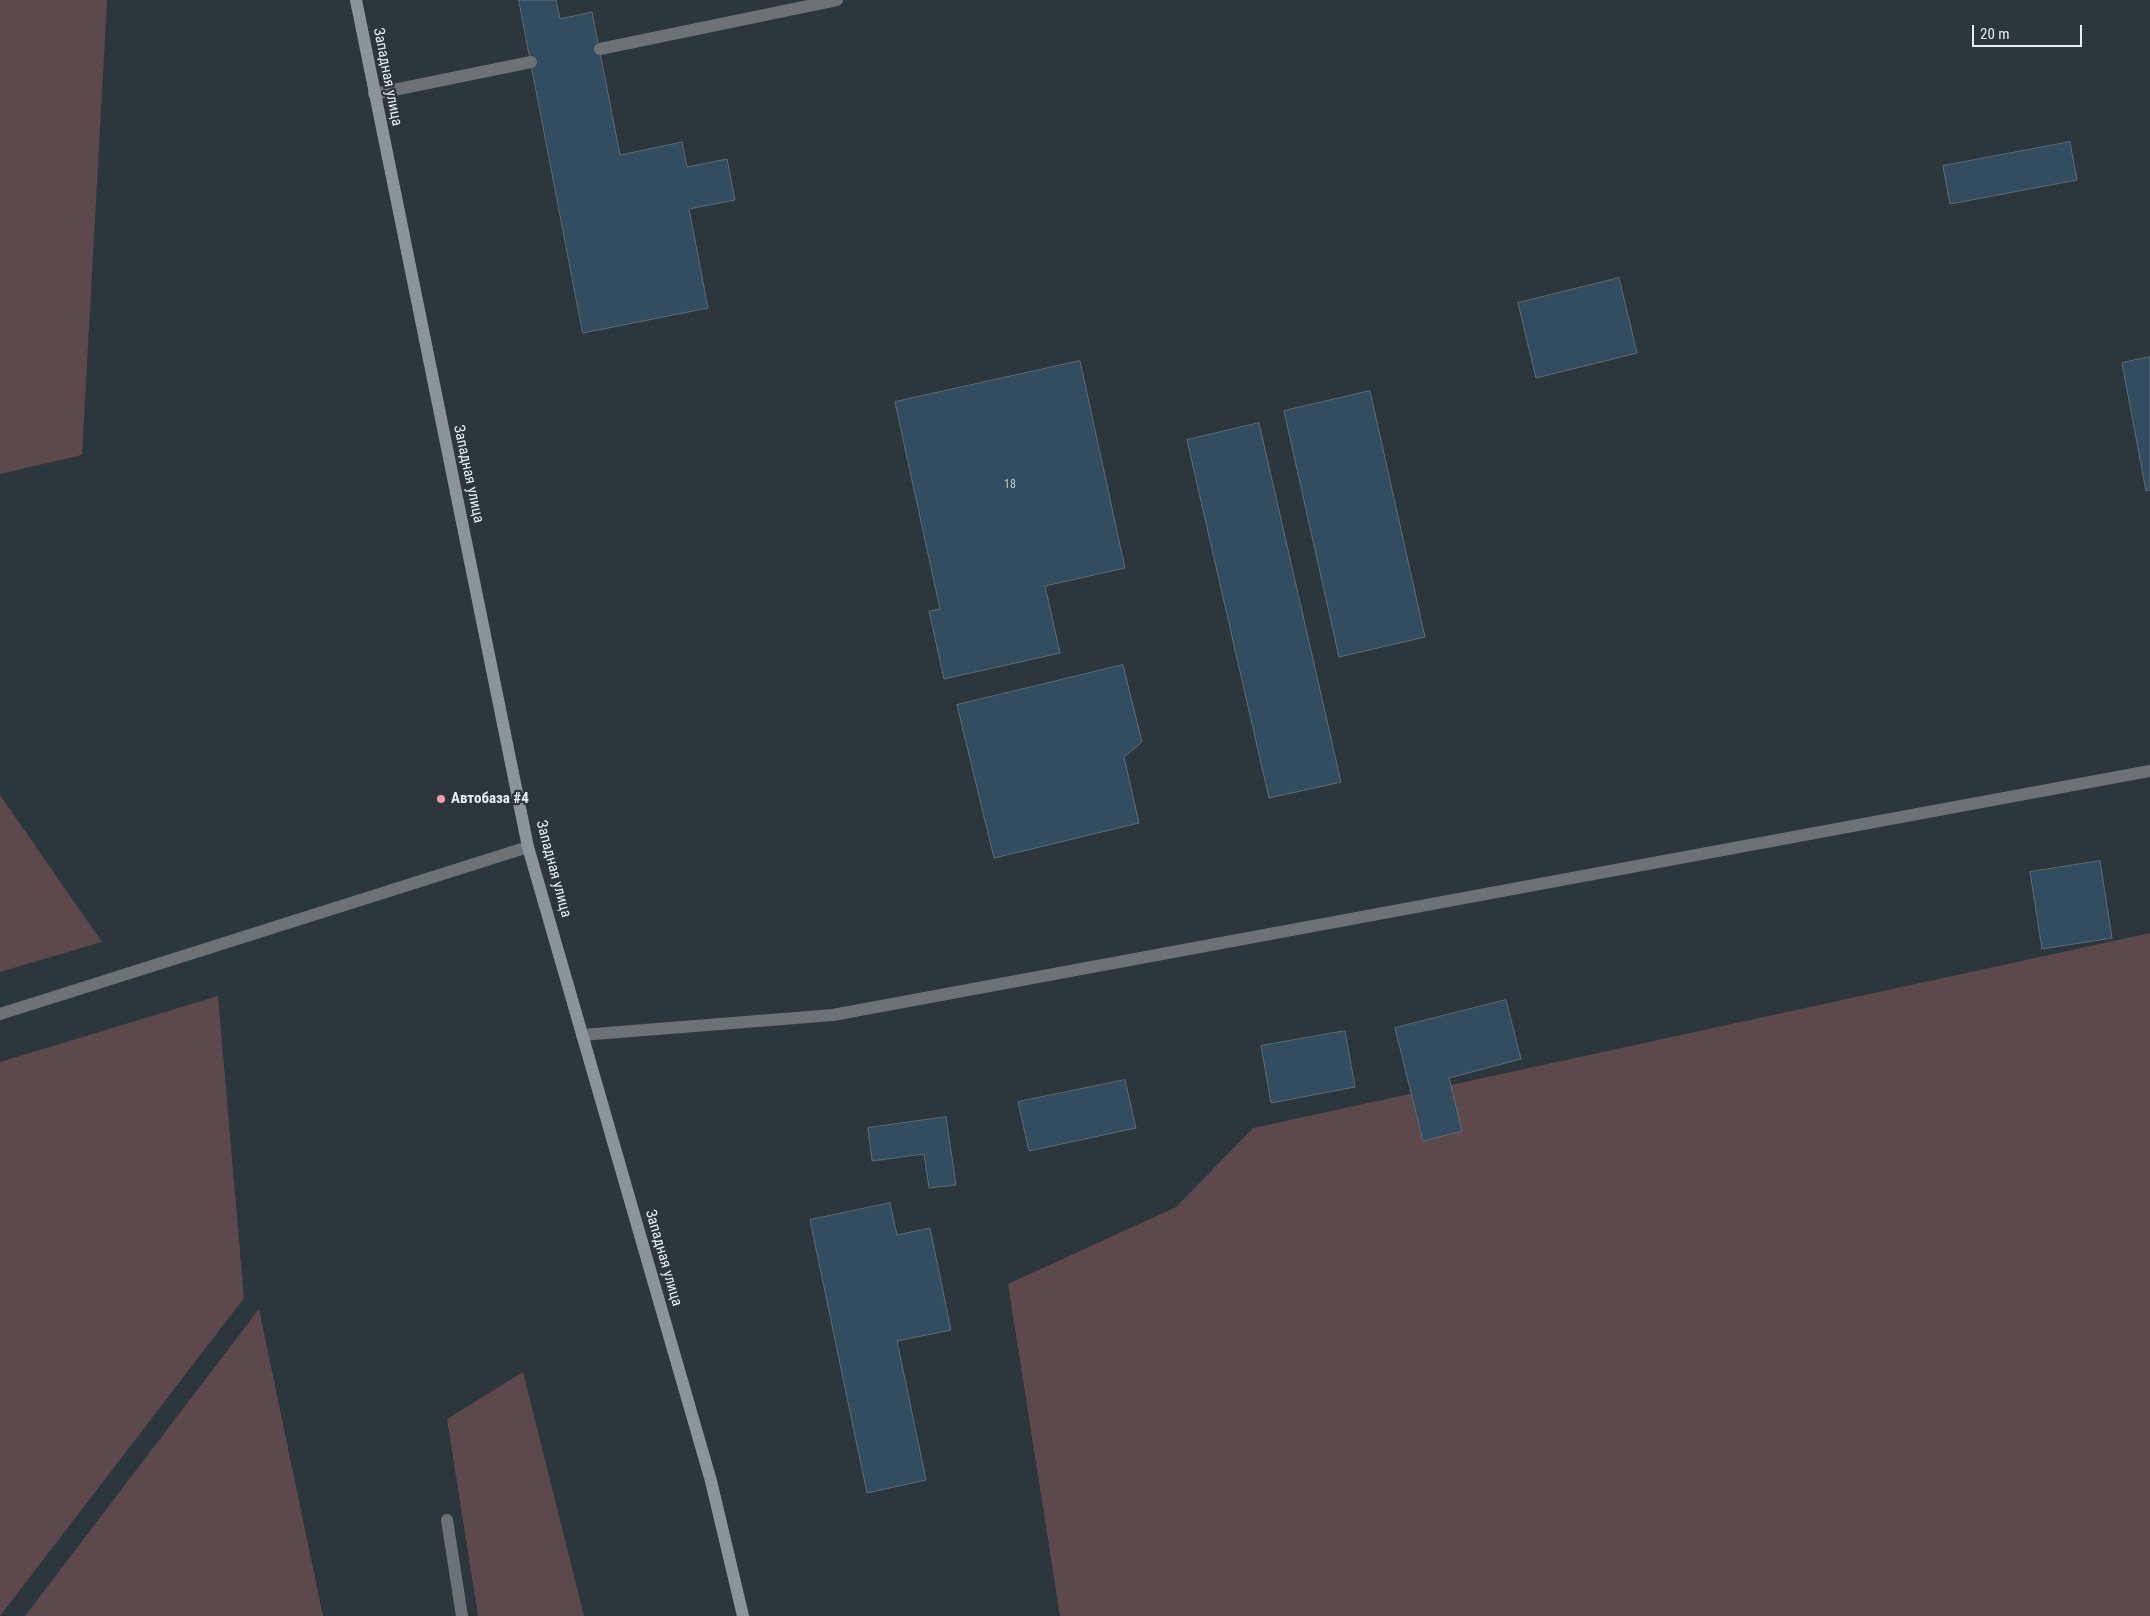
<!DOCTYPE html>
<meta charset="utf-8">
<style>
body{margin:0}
#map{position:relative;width:2150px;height:1616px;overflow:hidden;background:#2b363d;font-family:"Roboto Condensed",sans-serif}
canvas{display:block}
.scale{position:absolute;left:1972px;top:25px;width:110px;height:22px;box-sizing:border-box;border:2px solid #e7eef3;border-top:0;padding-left:6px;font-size:15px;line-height:18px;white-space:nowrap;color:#e7eef3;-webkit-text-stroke:4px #2b363d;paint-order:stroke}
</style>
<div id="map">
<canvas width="2150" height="1616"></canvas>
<div class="scale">20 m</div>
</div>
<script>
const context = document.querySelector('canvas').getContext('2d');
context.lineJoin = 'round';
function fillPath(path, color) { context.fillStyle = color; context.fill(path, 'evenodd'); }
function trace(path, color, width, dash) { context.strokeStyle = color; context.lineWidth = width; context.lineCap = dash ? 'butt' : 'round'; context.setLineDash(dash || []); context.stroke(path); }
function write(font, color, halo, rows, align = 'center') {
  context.font = font + ' "Roboto Condensed",sans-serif'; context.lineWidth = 4.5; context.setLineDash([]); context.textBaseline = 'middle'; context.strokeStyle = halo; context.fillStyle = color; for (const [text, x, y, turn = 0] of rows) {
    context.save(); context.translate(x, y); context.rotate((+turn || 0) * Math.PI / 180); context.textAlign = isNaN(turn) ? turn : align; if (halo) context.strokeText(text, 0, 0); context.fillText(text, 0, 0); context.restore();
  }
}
fillPath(new Path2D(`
 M0 0H107V2L82 455 0 474Z
 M0 795 102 942 0 972Z
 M2150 933V1616H1060L1008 1284 1176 1207 1253 1128Z
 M218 996 244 1298 0 1616V1062Z
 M259 1309 323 1616H25Z
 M523 1372 584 1616H478L447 1419Z`), '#5d484c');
const building = new Path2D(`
 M519 0H556L560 19 592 12 620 155 682 142 687 167 727 159 735 200 689 209 708 308 583 333Z
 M2070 142 2077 180 1950 204 1943 166Z
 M1619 278 1637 353 1536 378 1518 303Z
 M2150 357V490L2146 491 2122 363Z
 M1080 361 1125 568 1045 586 1060 653 944 679 929 611 940 609 895 402Z
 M1370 391 1425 637 1339 657 1284 411Z
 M1259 423 1341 782 1269 798 1187 440Z
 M1123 665 1142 742 1124 757 1139 823 994 858 957 705Z
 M2100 861 2112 938 2042 949 2030 872Z
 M1506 1000 1521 1059 1449 1078 1462 1131 1423 1141 1395 1028Z
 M1345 1031 1355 1087 1271 1103 1261 1046Z
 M1125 1080 1136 1128 1029 1151 1018 1102Z
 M946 1117 956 1185 929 1188 924 1154 872 1161 868 1128Z
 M890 1203 897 1235 930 1228 951 1330 897 1341 926 1480 867 1493 810 1220Z`);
fillPath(building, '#314d5f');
trace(building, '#606c75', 1);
trace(new Path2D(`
 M600 49 837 0
 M374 94 531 62
 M582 1035 833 1015 2150 771
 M447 1520 462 1616`), '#6c7275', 12);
trace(new Path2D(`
 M0 1014 528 847`), '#6c7275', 12);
trace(new Path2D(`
 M356 0 528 847 711 1481 743 1616`), '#8b949a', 12);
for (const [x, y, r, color] of [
 [441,799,5,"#f39aac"]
]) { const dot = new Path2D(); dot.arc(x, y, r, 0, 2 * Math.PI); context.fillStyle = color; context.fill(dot); trace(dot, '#2b363d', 2); }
write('12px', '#bac6ce', null, [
 ["18",1010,485]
]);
write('15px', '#e7eef3', '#2b363d', [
 ["Западная улица",387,77,79],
 ["Западная улица",468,474,78],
 ["Западная улица",553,869,75],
 ["Западная улица",663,1258,74]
]);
write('bold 15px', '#e7eef3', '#2b363d', [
 ["Автобаза #4",451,799]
], 'left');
</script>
